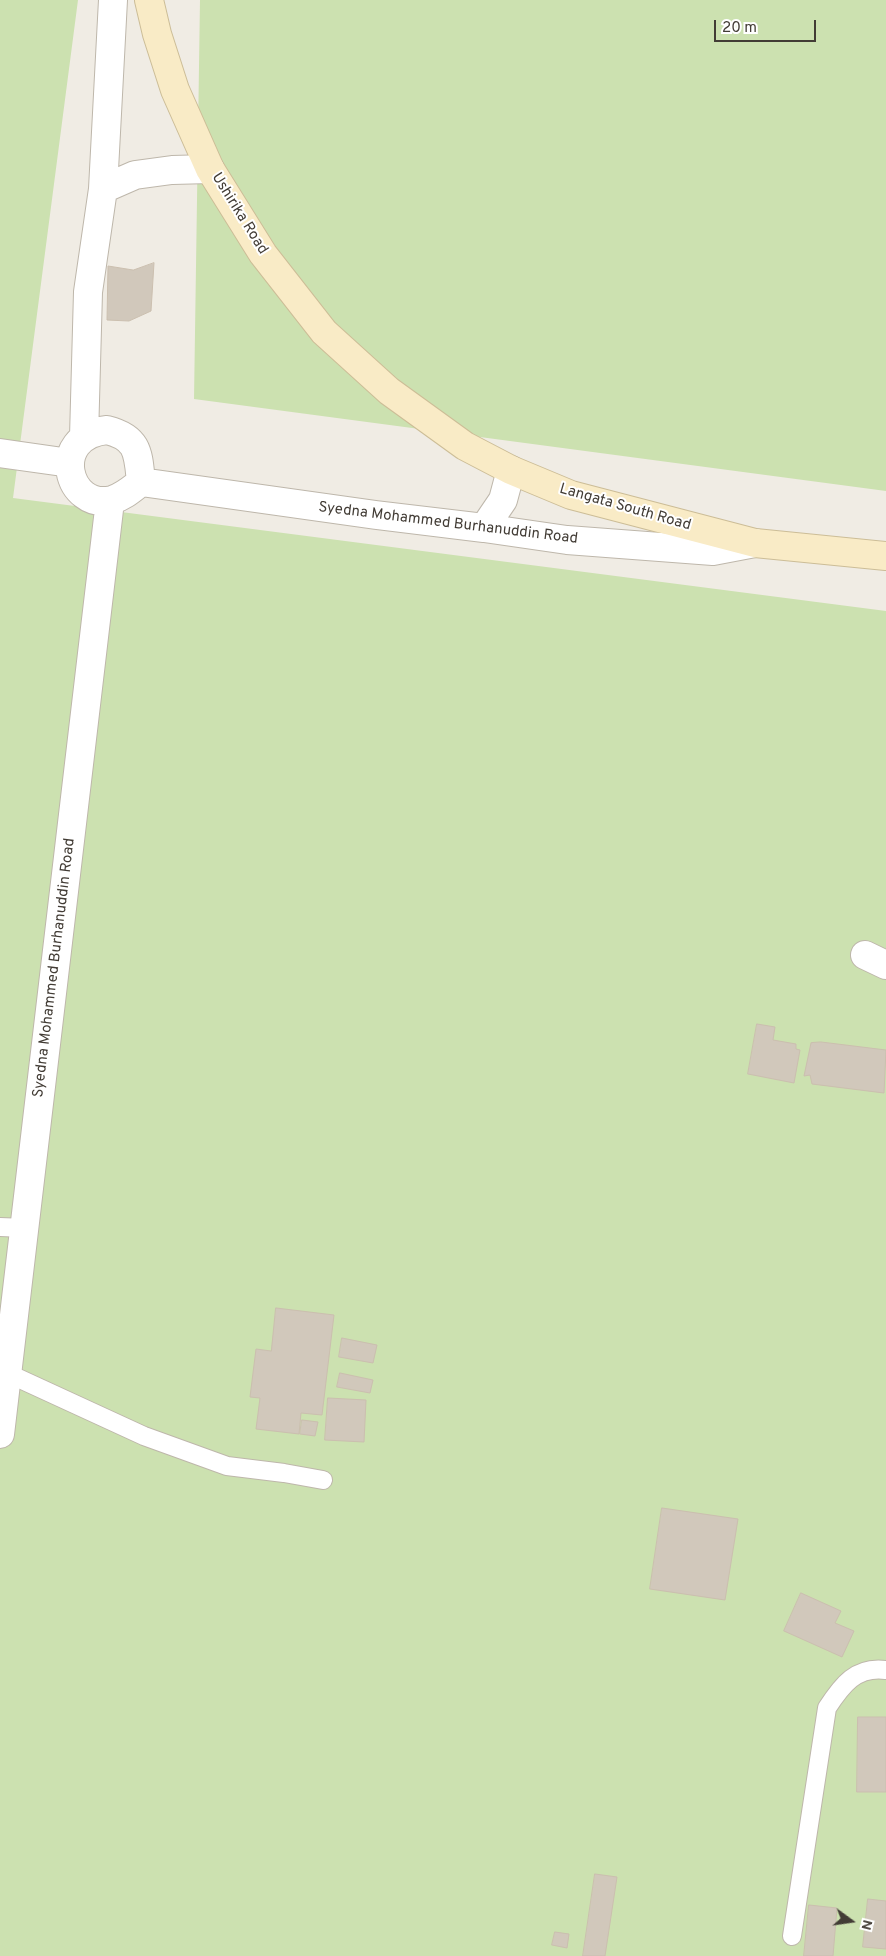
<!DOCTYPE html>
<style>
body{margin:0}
#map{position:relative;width:886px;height:1956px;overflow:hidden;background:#f0ece4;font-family:Overpass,sans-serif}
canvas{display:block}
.north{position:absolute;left:826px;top:1896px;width:50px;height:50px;-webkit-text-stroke:4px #fff;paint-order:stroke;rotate:104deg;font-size:14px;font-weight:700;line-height:20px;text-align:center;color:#423c35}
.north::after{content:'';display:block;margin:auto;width:18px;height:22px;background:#423c35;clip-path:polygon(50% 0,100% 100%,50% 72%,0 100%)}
.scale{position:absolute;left:714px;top:20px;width:102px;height:22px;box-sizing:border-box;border:2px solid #423c35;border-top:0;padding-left:6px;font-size:15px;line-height:18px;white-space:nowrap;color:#423c35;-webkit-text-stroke:4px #fff;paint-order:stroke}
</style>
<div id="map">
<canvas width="886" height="1956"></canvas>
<div class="north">N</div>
<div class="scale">20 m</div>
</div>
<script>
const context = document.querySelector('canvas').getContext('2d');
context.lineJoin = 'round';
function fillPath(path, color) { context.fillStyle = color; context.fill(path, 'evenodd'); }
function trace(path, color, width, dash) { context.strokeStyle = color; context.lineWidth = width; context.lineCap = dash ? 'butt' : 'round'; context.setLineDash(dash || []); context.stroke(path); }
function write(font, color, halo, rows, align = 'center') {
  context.font = font + ' Overpass,sans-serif'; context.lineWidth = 4; context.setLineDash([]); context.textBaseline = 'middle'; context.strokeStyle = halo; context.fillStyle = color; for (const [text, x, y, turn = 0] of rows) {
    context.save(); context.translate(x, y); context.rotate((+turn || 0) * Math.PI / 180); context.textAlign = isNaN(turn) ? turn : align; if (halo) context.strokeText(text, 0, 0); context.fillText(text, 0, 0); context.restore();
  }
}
fillPath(new Path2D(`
 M0 0H78L13 498 886 611V1956H0Z
 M200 0H886V491L194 399Z`), '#cce1b0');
const building = new Path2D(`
 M154 263 151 311 129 321 107 320 108 266 133 270Z
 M757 1024 775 1027 773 1040 796 1044V1049L800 1050 794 1083 748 1074Z
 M821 1042 886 1050 884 1093 812 1084 810 1075 804 1076 811 1043Z
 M276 1308 334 1315 322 1415 301 1413 299 1434 256 1429 260 1398 250 1397 256 1349 271 1351Z
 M342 1338 377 1345 373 1363 339 1357Z
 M340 1373 373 1380 370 1393 337 1387Z
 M328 1398 366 1400 364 1442 325 1440Z
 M302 1420 318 1422 315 1436 300 1434Z
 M662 1508 738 1519 725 1600 650 1589Z
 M801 1593 841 1611 835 1623 854 1631 842 1657 784 1631Z
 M858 1717H886V1792H857Z
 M595 1874 617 1877 605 1956H583Z
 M868 1899 886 1901V1949L863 1947Z
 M809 1905 837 1908 833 1956H804Z
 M555 1932 569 1934 567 1948 552 1945Z`);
fillPath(building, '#d1c8bb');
trace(building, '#cbbfaf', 1);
const lane = new Path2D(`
 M0 1227 25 1228
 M7 1373 144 1436 227 1466 284 1473 323 1480
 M792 1936 827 1708C842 1685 856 1666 886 1670`);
const street = new Path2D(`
 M103 189 135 175 172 170 210 169
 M107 430C139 438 138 454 141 482 132 489 123 497 112 500 67 511 48 436 107 430Z
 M84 437 88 292 103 189 113 0
 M0 453 70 463
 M141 482 376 515 484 528 567 540 713 551 755 543
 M484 528 503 500 511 470
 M865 955 886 965
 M0 1434 110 501`);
const secondary = new Path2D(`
 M149 0 157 34 175 90 210 169 263 254 324 332 389 391 465 446 511 470 571 495 755 543 886 556`);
trace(lane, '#beb7ab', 20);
trace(street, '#beb7ab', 30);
trace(secondary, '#ccbd97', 30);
trace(lane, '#fff', 18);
trace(street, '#fff', 28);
trace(secondary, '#f9ebc6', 28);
write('15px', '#423c35', '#fff', [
 ["Ushirika Road",239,214,58],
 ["Langata South Road",625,508,16],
 ["Syedna Mohammed Burhanuddin Road",448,524,7],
 ["Syedna Mohammed Burhanuddin Road",55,968,-83]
]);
</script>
